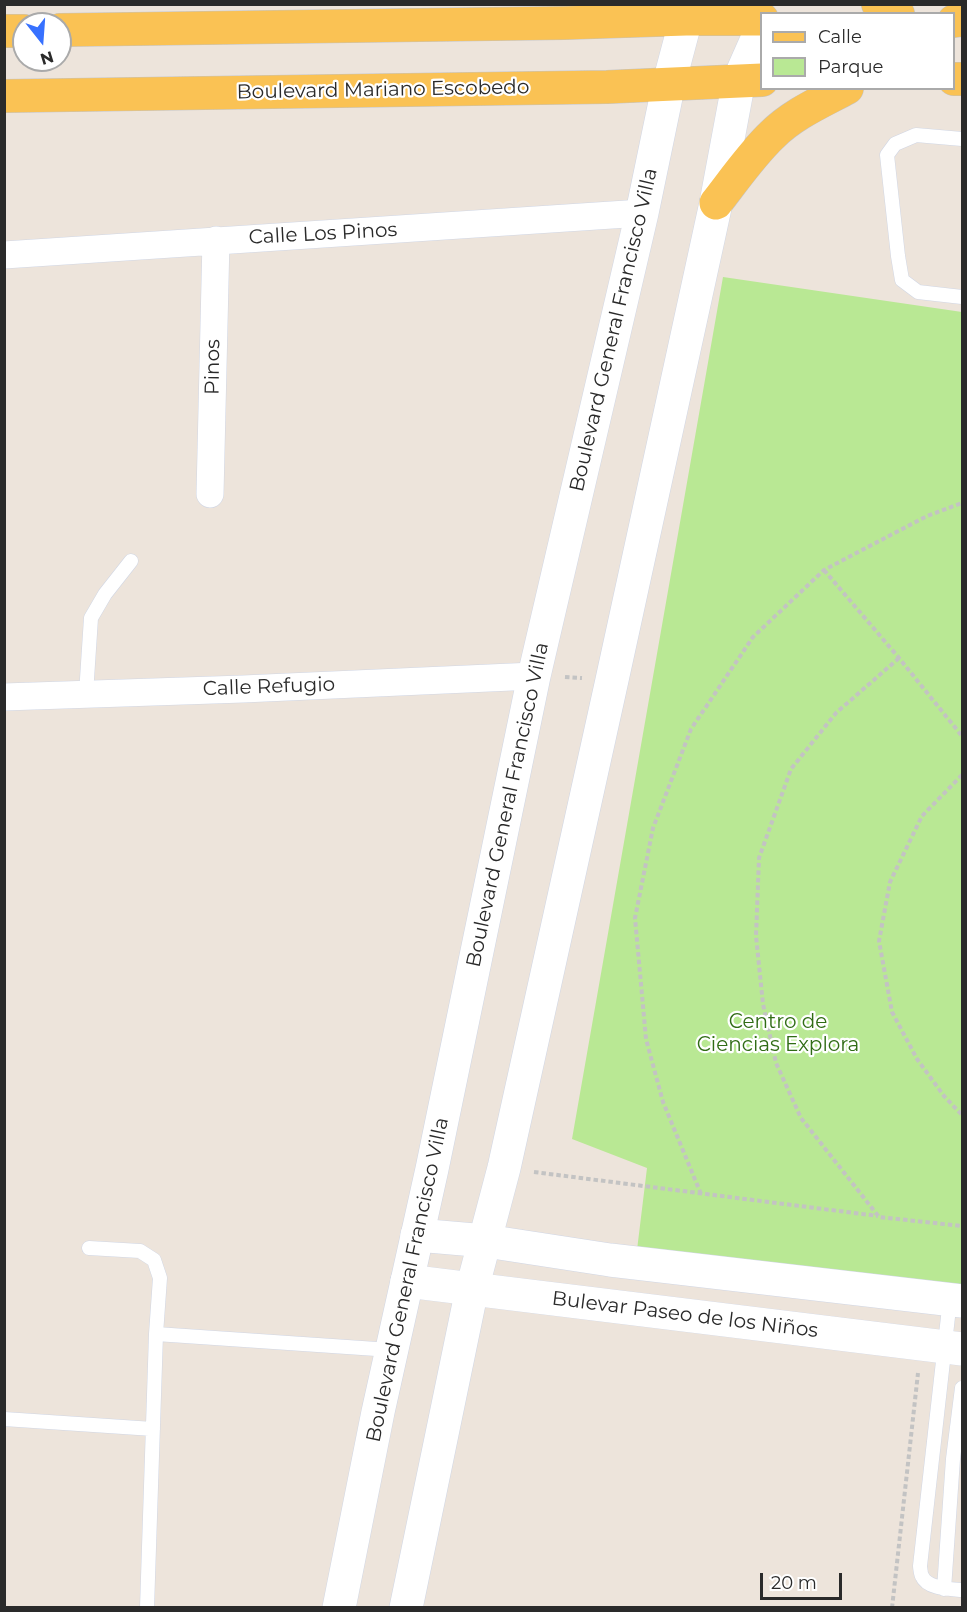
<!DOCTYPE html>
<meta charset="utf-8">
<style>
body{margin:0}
#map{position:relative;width:967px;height:1612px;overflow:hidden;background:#ede4db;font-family:Montserrat,sans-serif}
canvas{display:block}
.frame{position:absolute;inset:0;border:6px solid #2a2a2a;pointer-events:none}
.legend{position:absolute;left:760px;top:12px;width:195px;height:78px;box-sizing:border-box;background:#fff;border:2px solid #aaa;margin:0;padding:8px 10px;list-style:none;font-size:18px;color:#2a2a2a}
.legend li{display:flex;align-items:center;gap:12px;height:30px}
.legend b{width:30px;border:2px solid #aaa}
.north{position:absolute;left:12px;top:12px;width:60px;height:60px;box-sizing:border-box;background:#fff;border:2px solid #aaa;border-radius:50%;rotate:163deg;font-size:16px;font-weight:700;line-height:24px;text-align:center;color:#2a2a2a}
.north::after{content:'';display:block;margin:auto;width:21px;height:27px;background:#3771ff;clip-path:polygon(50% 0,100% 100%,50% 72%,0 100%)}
.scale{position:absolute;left:760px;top:1573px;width:82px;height:27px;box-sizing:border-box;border:3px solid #2a2a2a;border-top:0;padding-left:8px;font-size:18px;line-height:21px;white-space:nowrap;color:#2a2a2a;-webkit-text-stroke:4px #fff;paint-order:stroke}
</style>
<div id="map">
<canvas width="967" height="1612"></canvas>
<div class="frame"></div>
<ul class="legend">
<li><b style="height:8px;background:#fac254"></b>Calle</li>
<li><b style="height:16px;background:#b9e894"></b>Parque</li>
</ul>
<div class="north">N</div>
<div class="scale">20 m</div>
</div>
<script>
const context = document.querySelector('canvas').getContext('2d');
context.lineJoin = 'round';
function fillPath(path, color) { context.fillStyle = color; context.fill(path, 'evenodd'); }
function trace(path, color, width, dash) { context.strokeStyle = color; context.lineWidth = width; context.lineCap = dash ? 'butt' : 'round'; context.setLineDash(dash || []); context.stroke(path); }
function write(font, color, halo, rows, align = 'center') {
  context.font = font + ' Montserrat,sans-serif'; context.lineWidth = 4.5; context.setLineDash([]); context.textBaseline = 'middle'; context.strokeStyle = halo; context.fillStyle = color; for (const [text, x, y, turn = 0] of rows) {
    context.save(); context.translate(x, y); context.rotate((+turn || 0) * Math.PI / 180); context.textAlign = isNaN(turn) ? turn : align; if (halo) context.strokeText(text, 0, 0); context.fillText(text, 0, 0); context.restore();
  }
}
fillPath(new Path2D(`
 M723 277 962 312V1290L637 1250 647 1168 572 1139Z`), '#b9e894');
const service = new Path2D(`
 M962 139 916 135 895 144 887 155 898 256 902 280 918 292 962 297
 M86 694 91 618 105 594 131 561
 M89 1248 140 1251 154 1260 160 1278 156 1334 147 1608
 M950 1299 920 1566C920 1567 921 1575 922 1576 927 1589 951 1589 962 1590
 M156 1334 391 1350
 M4 1419 153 1429
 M944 1589 953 1459 962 1388`);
const minor = new Path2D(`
 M4 255 642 213
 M210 494 216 240
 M4 697 243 689 534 676`);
const tertiary = new Path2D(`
 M417 1235 486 1241 610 1260 962 1301
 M407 1281 962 1349`);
const secondary = new Path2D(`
 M339 1608 378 1412 432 1169 534 676 642 213 669 83 690 4
 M406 1608 472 1289 504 1168 612 680 716 203 739 80 762 28`);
const primary = new Path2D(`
 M878 4 898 14
 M954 21 962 20
 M60 30 564 23 686 19H762
 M4 31H24
 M954 79H962
 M4 96 607 87 762 80
 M716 203C734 180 751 155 772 135 793 114 821 102 847 88`);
trace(service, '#d0d6e4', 15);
trace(minor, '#d0d6e4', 28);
trace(tertiary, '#d0d6e4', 34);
trace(secondary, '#d0d6e4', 34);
trace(primary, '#c3c3c3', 34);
trace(new Path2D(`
 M824 570 899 658 962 736
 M899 658 836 713 791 769 759 858 756 936 763 1004 776 1063 801 1118 879 1217 962 1226
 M565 677 582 678
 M962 775 922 816 890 882 879 941 892 1012 917 1059 944 1096 962 1115
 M534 1172 878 1216
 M701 1194 663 1102 646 1039 635 918 653 828 691 729 753 637 824 570 927 516 962 503
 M892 1608 918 1373`), '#c3c3c3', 4, [4.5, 3]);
trace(service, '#fff', 14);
trace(minor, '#fff', 27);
trace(tertiary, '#fff', 33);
trace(secondary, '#fff', 33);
trace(primary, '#fac254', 33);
write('20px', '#2a2a2a', '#fff', [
 ["Boulevard Mariano Escobedo",383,90,-1],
 ["Calle Los Pinos",323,234,-3],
 ["Boulevard General Francisco Villa",614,330,-77],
 ["Pinos",213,367,-89],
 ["Calle Refugio",269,687,-2],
 ["Boulevard General Francisco Villa",508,805,-78],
 ["Boulevard General Francisco Villa",408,1280,-78],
 ["Bulevar Paseo de los Niños",685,1315,7]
]);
write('20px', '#306c15', '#fff', [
 ["Centro de",778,1022],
 ["Ciencias Explora",778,1045]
]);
</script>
